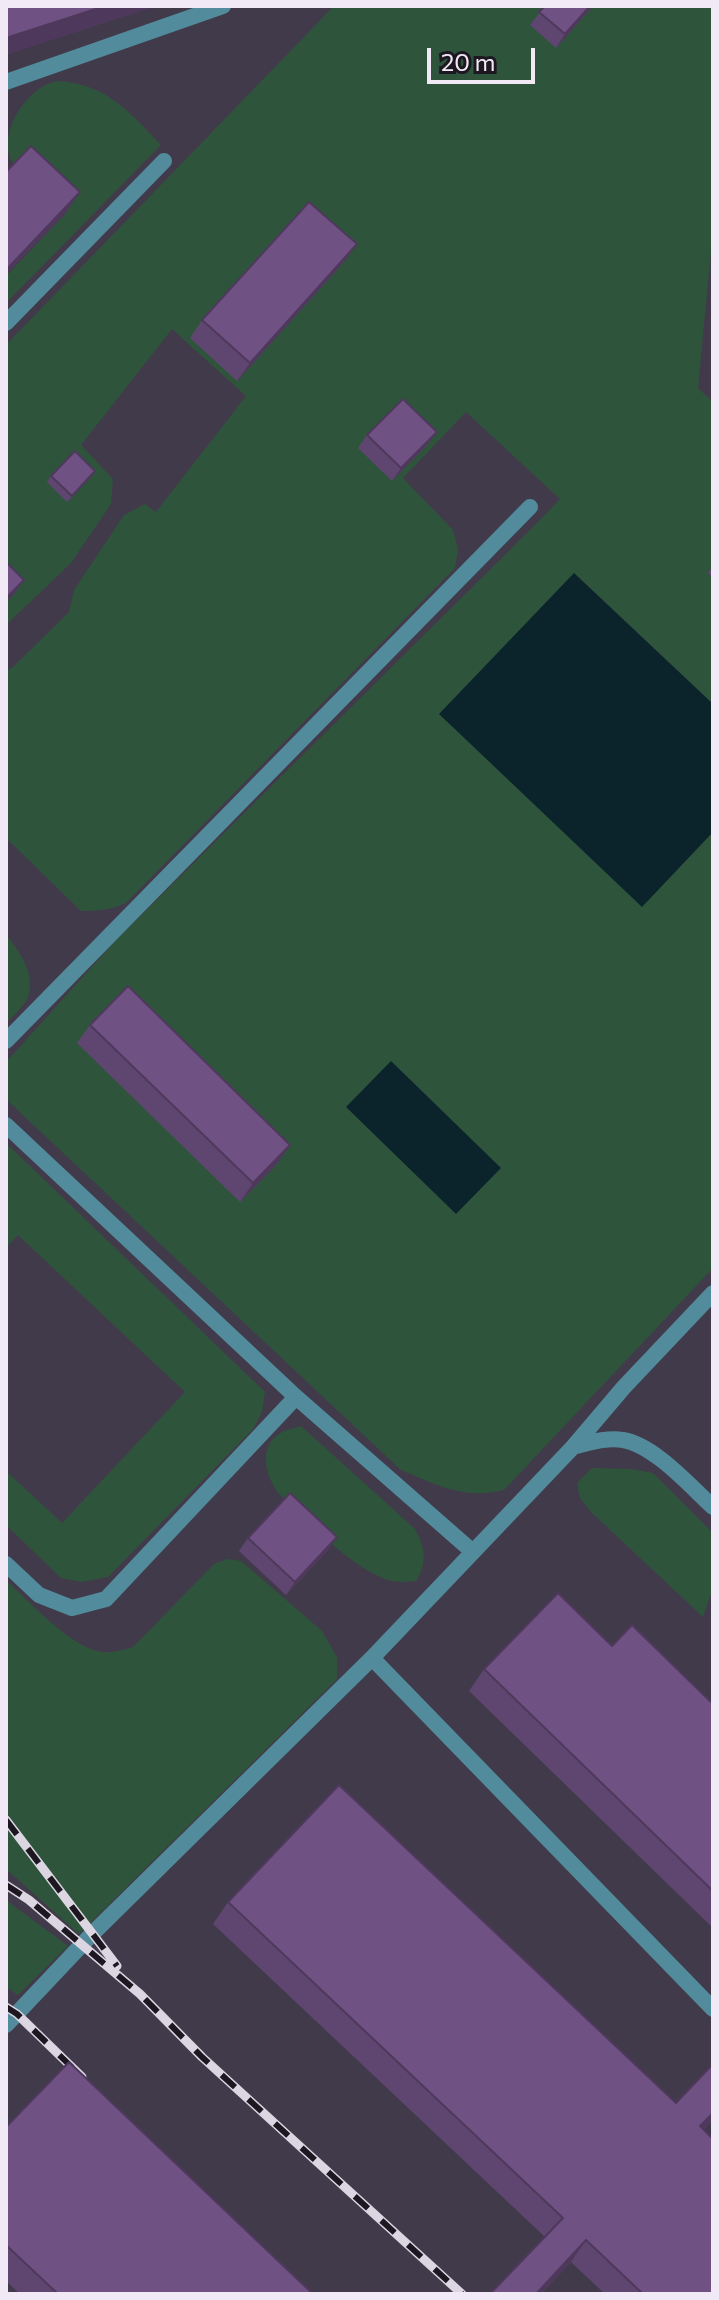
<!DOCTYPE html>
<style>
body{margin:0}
#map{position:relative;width:719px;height:2300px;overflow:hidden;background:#372d3f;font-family:Commissioner,sans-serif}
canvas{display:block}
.frame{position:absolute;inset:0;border:8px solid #f1eaf6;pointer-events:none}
.scale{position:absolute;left:427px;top:48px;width:108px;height:36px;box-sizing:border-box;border:4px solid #f1eaf6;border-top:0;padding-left:10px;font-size:24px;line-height:28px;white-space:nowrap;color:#f1eaf6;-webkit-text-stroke:6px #1c1720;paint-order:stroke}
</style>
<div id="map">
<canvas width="719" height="2300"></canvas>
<div class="frame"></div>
<div class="scale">20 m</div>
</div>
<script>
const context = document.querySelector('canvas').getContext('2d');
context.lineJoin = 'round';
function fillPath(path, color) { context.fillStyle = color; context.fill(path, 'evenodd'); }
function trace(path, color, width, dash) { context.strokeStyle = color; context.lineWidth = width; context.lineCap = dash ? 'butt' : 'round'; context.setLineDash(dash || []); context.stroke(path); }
fillPath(new Path2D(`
 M6 6H713V2294H6Z`), '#413a4a');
fillPath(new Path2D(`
 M334 6H547L556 47 593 6H713V230L698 388 713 402V568L708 573 713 578V704L574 573 642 906 713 832V1268L504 1490C464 1500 437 1485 401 1470L10 1103 6 1096V1062L117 939 531 529 560 499 466 412 403 478 453 530 458 549 455 568 126 903C111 910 98 911 81 911L6 838V671L13 667 69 612 74 590 124 515 145 504 156 512 246 396 172 329 81 445 113 479 111 504 71 563 6 625V602L14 593 6 584V345ZM344 262 238 380 190 337Z
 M57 81C107 84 128 111 161 145L6 303V276L65 214C50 200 20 177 11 160 0 135 19 103 39 89 44 85 51 83 57 81Z
 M6 935C21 952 40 982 24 1004 19 1011 12 1017 6 1023Z
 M6 1143 265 1392 262 1412 253 1429 108 1577 81 1582 61 1578 6 1525V1471L62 1523 185 1392 18 1235 6 1247Z
 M301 1426 414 1528C425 1545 428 1563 416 1581 406 1582 395 1583 385 1579 344 1562 312 1524 280 1495 265 1477 257 1445 282 1432 288 1429 295 1428 301 1426Z
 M592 1468 631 1469 653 1473 713 1533V1588L703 1617 591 1512 580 1498 577 1483Z
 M227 1559 241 1561 322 1631 337 1657V1679L79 1934 6 1869V1580C29 1601 71 1648 102 1652 113 1653 123 1650 133 1647L214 1564Z
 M6 1900 68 1946 18 1995 6 1987Z`), '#2f543c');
fillPath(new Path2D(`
 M574 573 713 704V832L642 907 439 714Z
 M391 1061 501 1168 456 1214 346 1107Z`), '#0b242c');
trace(new Path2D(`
 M6 82 223 6
 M6 323 164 161
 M6 1041 530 507
 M6 1125 296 1397 473 1552 573 1447C589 1443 607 1437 623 1440 654 1445 690 1486 713 1507
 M573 1447 624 1387 713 1293
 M6 1564 39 1595 72 1608 106 1599 296 1397
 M372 1658 713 2009
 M6 2025 92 1934 372 1658 473 1552`), '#528c9c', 16);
const rail = new Path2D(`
 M6 1820 117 1966
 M6 1885 29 1900 140 1994 202 2057 462 2294
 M6 2007 17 2014 82 2077`);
trace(rail, '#dcd5e2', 9);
trace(rail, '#1c1720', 6, [18]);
fillPath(new Path2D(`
 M545 6H593L556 48 530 25Z
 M344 262 237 381 190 338 202 320Z
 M437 432 427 445 392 481 358 448 367 435Z
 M95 471 90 478 67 502 47 482 51 476Z
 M713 566V578L708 573Z
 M90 1025 278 1163 240 1202 77 1043Z
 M248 1538 328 1550 286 1595 239 1551Z
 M612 1646 713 1704V1928L469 1691 484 1669Z
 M228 1902 676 2103 713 2064V2120L703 2130 713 2294H605L571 2262 541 2294H490L545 2237 213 1924Z
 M6 2127 313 2294H20L6 2281Z`), '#5f4671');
fillPath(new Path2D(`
 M105 6H157L6 55V38Z
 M590 6H593L556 48 565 34Z
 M80 192 65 214 6 275V270Z
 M357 244 344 262 237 381 250 363Z
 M437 432 427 445 392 481 401 468Z
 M95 471 90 478 67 502 72 496Z
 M24 580 15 593 6 602V598Z
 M290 1145 278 1163 240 1202 253 1183Z
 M337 1537 328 1550 286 1595 295 1582Z
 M713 2113V2120L685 2148 700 2126Z
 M586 2240 571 2262 541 2294H536Z`), '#4e395c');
const building = new Path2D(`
 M6 6H105L6 38Z
 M545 6H590L565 34 539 12Z
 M31 146 80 192 6 270V172Z
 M309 202 357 244 250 363 202 320Z
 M403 399 437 432 401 468 367 435Z
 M75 451 95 471 72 496 51 476Z
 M6 562 24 580 6 598Z
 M128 986 290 1145 253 1183 90 1025Z
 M290 1493 337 1537 295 1582 248 1538Z
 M558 1593 612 1646 632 1625 713 1704V1891L484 1669Z
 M339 1785 676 2103 713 2064V2113L700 2126 713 2139V2294H643L586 2240 536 2294H490L563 2218 228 1902Z
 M69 2062 313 2294H58L6 2245V2127Z`);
fillPath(building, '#6f5183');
trace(building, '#4e395c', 2);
</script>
